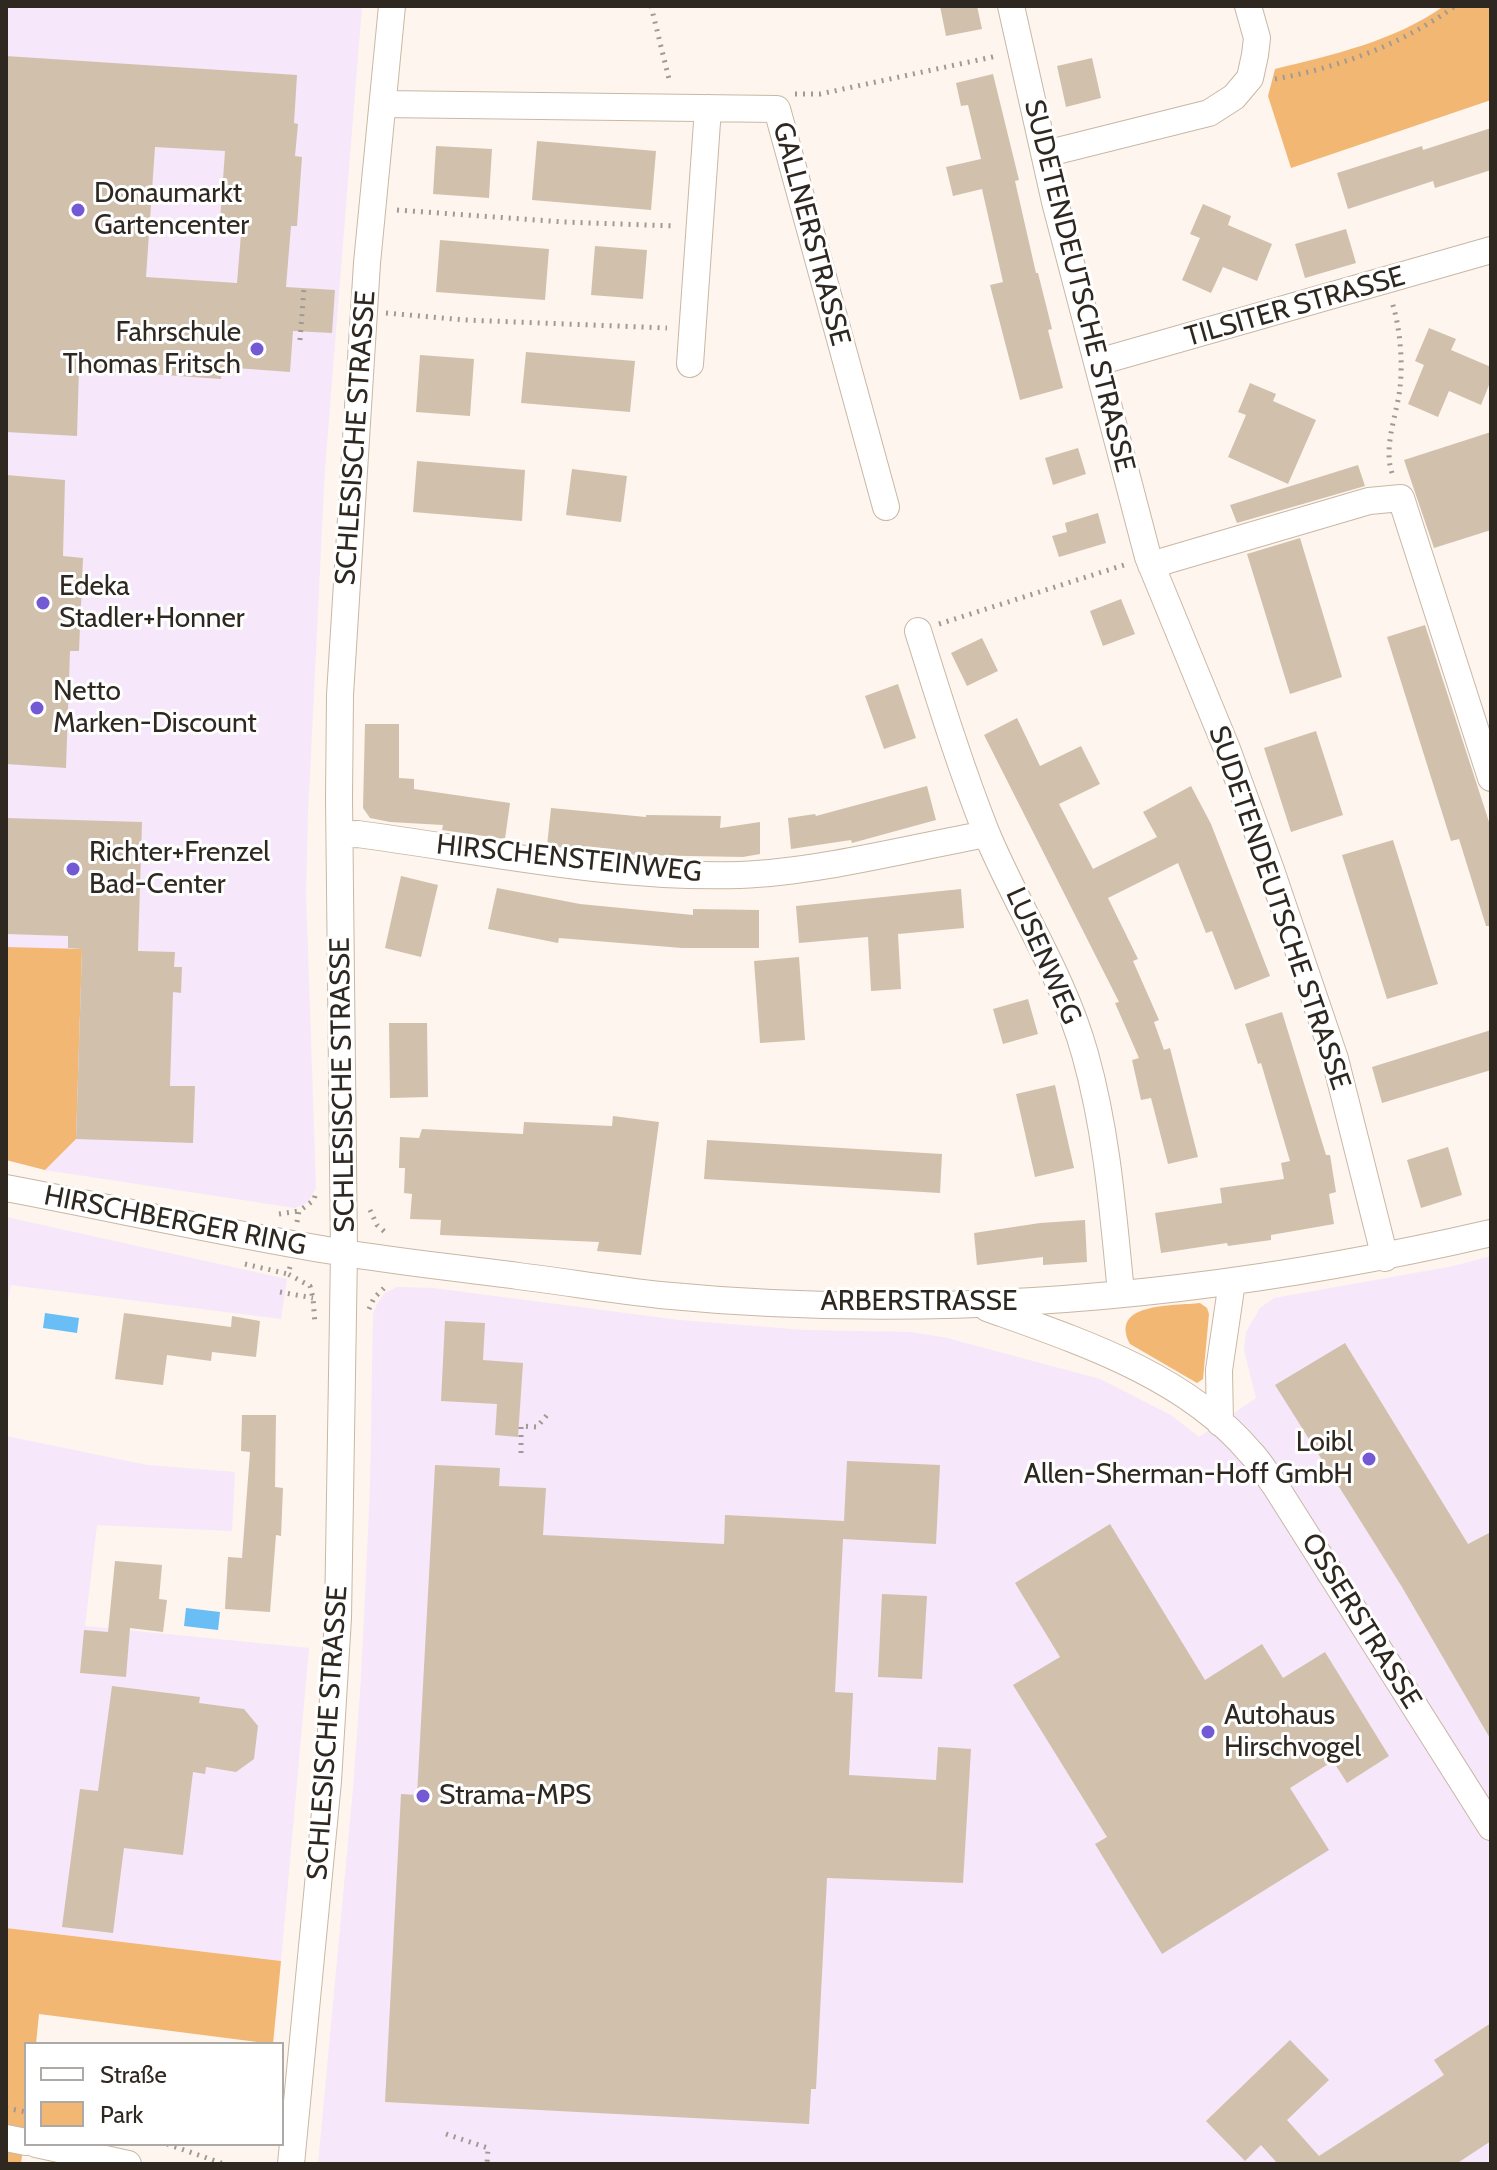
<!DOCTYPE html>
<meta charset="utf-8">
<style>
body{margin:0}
#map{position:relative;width:1497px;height:2170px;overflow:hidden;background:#fdf5ee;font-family:Cabin,sans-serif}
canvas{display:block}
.frame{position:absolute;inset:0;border:8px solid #2f2821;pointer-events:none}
.legend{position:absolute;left:24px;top:2042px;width:260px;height:104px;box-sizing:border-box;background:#fff;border:2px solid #aca9a6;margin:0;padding:10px 14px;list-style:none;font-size:24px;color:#2f2821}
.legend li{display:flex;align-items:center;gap:16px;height:40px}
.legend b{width:40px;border:2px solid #aca9a6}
</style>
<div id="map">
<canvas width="1497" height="2170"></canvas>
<div class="frame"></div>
<ul class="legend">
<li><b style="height:10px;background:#fff"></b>Straße</li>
<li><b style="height:22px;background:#f3b774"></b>Park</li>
</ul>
</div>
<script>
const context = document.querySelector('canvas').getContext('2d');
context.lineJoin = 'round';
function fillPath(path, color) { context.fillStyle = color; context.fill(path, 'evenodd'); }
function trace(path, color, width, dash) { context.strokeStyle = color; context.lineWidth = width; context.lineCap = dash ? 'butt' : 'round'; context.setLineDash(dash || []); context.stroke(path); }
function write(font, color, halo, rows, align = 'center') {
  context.font = font + ' Cabin,sans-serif'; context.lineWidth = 6; context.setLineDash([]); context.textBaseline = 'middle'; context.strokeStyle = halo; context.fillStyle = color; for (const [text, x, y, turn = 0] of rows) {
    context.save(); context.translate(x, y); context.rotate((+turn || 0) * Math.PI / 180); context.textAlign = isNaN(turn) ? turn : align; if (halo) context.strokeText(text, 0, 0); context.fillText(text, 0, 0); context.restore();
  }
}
fillPath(new Path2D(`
 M6 6H362L325 468 308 813 306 894 316 1188 308 1202 295 1208 45 1170 6 1160Z
 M6 1217 287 1279 281 1319 11 1285 6 1312Z
 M1491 1256V2164H318L353 1789 361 1679 370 1490 373 1314 377 1304 385 1293 397 1287 433 1288 679 1320 804 1330 911 1332 947 1338 1100 1379 1171 1415 1199 1437 1256 1398 1244 1350 1246 1332 1260 1308 1274 1298 1454 1266Z
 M6 1436 147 1465 235 1472 232 1531 97 1525 85 1626 309 1648 281 1961 6 1928Z`), '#f6e7fa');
fillPath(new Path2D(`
 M1444 6H1491V100L1291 168 1268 96 1275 69C1332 55 1395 41 1444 6Z
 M6 947 82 949 76 1139 45 1170 6 1160Z
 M1200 1303 1207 1308 1209 1314 1203 1379 1197 1383 1130 1344C1108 1302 1175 1306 1200 1303Z
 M6 1928 281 1961 273 2044 39 2014 36 2044H26V2124L21 2164H6Z`), '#f3b774');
fillPath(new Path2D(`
 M45 1313 79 1318 77 1333 43 1328Z
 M186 1608 220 1612 218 1630 184 1626Z`), '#6abef6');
fillPath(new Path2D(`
 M940 6H977L982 29 946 36Z
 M6 56 297 75 294 123 298 124 295 156 302 157 297 226H291L286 287 335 290 332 333 293 331 290 372 222 367 221 379 79 369 77 436 6 432 8 268H6ZM155 147 225 151 220 221 242 222 237 283 146 277Z
 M1092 58 1101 98 1066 107 1057 66Z
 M993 74 1019 180 1015 181 1036 273H1038L1052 329 1048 330 1063 388 1020 400 990 285 1003 282 982 189 953 196 946 167 981 159 968 105 961 106 956 83Z
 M1491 128V170L1435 188 1433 181 1348 209 1337 173 1422 146 1423 150Z
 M537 141 656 151 651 210 532 200Z
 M436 146 492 149 489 198 433 194Z
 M1203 204 1231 216 1228 225 1272 244 1257 281 1223 267 1211 293 1182 280 1200 238 1190 234Z
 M1346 229 1356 263 1305 278 1295 244Z
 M440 240 549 249 545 300 436 292Z
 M595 246 647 250 643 299 591 295Z
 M1429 328 1456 339 1451 350 1491 367V380L1481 405 1449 391 1438 417 1408 404 1424 365 1415 361Z
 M526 352 635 361 630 412 521 403Z
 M420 355 474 359 470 416 416 412Z
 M1250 383 1276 394 1273 401 1316 420 1288 484 1228 457 1246 415 1238 412Z
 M1491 432V530L1434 548 1404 460Z
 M1078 448 1086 474 1053 485 1045 458Z
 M417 461 525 470 522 521 413 512Z
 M1358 465 1365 486 1237 523 1230 505Z
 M572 469 627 476 621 522 566 515Z
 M6 475 65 480 63 556 83 558 79 651H70L66 768 6 764Z
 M1098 513 1106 543 1059 557 1052 536 1067 532 1065 523Z
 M1300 538 1342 677 1290 694 1247 554Z
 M1121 599 1135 634 1103 646 1090 611Z
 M1425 625 1491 828V926H1486L1459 839 1451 841 1387 637Z
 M982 638 998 671 967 686 951 653Z
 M898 684 916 738 884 749 865 696Z
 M1017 718 1040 766 1081 746 1100 784 1059 804 1093 869 1157 837 1143 812 1191 786 1211 824 1270 976 1235 990 1212 931 1206 933 1178 863 1108 898 1138 959 1133 961 1159 1020 1154 1022 1164 1050 1170 1048 1198 1157 1168 1164 1151 1098 1141 1100 1132 1060 1139 1058 1115 1003 1119 1002 984 735Z
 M365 724H399V778L414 779V789L510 803 505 839 442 830 443 825 390 822 370 818 363 808Z
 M1316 731 1343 815 1291 832 1264 748Z
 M927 786 936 820 852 843 851 840 791 849 788 818 815 814 816 816Z
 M551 808 646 817V815L721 816 720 828 760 822V854L743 857 637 855 547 846Z
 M6 818 142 822 138 951 175 952 174 967H182L181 993 173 992 170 1086H195L193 1143 76 1139 82 949 68 948V936L6 934Z
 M1393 840 1438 984 1387 999 1342 855Z
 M401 876 438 885 421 957 385 948Z
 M497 888 580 904 693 915V909L759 910V948H682L559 938 558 943 488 929Z
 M961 889 964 928 898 934 901 989 871 991 868 937 799 943 796 906Z
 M799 957 805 1040 760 1043 754 961Z
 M1028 999 1038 1034 1003 1044 993 1009Z
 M1282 1012 1326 1155H1330L1336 1192 1329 1194 1334 1224 1271 1235V1240L1228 1246 1227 1243 1161 1253 1155 1213 1222 1203 1220 1188 1284 1179 1281 1163 1290 1161 1261 1063 1258 1064 1245 1024Z
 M389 1023H427L428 1097 390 1098Z
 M1491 1030V1070L1382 1103 1372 1067Z
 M1055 1085 1074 1168 1035 1177 1016 1094Z
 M613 1116 659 1122 641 1255 597 1251 599 1242 440 1235 441 1220 410 1219 412 1194 404 1193 405 1168H399L400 1137 419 1138 422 1129 523 1134 524 1122 612 1126Z
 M707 1140 942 1154 940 1193 704 1179Z
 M1448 1147 1462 1195 1421 1208 1407 1160Z
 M1085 1220 1087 1262 1043 1265V1257L977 1265 974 1233 1040 1223Z
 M124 1313 231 1327 232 1316 260 1321 256 1357 212 1352 211 1361 167 1355 163 1385 115 1379Z
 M445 1321 485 1323 483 1360 523 1363 518 1437 495 1435 497 1404 441 1401Z
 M1345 1343 1468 1544 1491 1532V1740L1402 1587 1275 1385Z
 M242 1415H276L275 1487 283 1488 281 1536 276 1535 270 1612 225 1609 228 1557 242 1558 250 1452 241 1451Z
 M847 1461 940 1465 936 1544 843 1539 835 1692 853 1693 849 1775 936 1780 938 1747 971 1749 963 1883 827 1878 816 2089H811L809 2124 385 2102 401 1794 417 1795 435 1465 500 1468 499 1486 546 1488 543 1535 724 1544 725 1515 844 1521Z
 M1110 1524 1205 1680 1262 1644 1283 1678 1325 1652 1389 1756 1347 1783 1333 1761 1290 1788 1329 1850 1162 1954 1095 1844 1107 1837 1013 1685 1060 1657 1015 1583Z
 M115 1561 162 1565 159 1599 167 1600 163 1632 130 1628 126 1677 80 1673 84 1630 108 1632Z
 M882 1594 927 1596 922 1679 878 1677Z
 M112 1686 200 1697 199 1703 244 1709 258 1726 254 1759 236 1772 206 1767 205 1774 193 1772 183 1855 124 1848 113 1933 62 1927 80 1789 98 1791Z
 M1491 2023V2141L1456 2164H1278L1261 2145 1245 2161 1206 2121 1290 2040 1329 2080 1287 2120 1319 2156 1444 2075 1434 2060Z`), '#d1c1ac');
const minor = new Path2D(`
 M1011 6 1055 202 1148 557 1227 749 1271 870 1335 1059 1385 1258
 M383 104 777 109 886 507
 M1045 154 1209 113 1234 97 1250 78 1255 55 1257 38 1248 6
 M1098 362 1491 250
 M690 364 708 108
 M1151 565 1369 501 1401 498 1491 778
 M918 631C939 698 960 766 986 832 1017 907 1063 975 1085 1054 1107 1132 1113 1212 1121 1293
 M340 835 358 834C484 851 613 879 740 875 819 872 909 848 987 834
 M6 1188C117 1209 228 1234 339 1252 398 1262 459 1268 518 1276 566 1282 613 1290 660 1295 938 1322 1220 1296 1491 1233
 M987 1308C1079 1341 1185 1375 1250 1452 1260 1462 1267 1475 1276 1487L1491 1827
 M1220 1423 1219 1370 1232 1282
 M6 2138 26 2142
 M36 2144 128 2164
 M291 2164 328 1781 338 1618 344 1253 339 798 340 695 367 263 392 6`);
trace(minor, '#c9b7a4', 28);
trace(new Path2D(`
 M651 6 670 83
 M1275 79C1338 68 1403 44 1455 6
 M795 94H820L997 56
 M397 210 564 222 675 226
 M386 313 465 320 667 328
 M300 340 304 288
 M1392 473C1383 447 1397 414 1400 388 1403 361 1400 327 1392 302
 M939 624 1124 565
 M370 1210 377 1225 387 1234
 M279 1214 299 1211
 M297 1222 299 1211 314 1200 316 1192
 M245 1264 288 1274
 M290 1267 288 1274 310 1286 313 1298 315 1324
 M280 1292 313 1298
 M369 1309 374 1298 386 1286
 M521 1453V1426L537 1427 547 1415
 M6 2108 26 2112
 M446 2134 488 2148 487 2164
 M167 2144 224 2164`), '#a19a93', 5, [2, 6]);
trace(minor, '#fff', 26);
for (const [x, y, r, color] of [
 [78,210,8,"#7459d4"],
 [257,349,8,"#7459d4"],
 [43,603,8,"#7459d4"],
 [37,708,8,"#7459d4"],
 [73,869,8,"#7459d4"],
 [1369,1459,8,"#7459d4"],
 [1208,1732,8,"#7459d4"],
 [423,1796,8,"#7459d4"]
]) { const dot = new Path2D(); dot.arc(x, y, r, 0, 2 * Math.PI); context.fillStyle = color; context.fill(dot); trace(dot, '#fff', 3); }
write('28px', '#2f2821', '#fff', [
 ["Donaumarkt",94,194],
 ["Gartencenter",94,226],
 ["Fahrschule",241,333,"right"],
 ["Thomas Fritsch",241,365,"right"],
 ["Edeka",59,587],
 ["Stadler+Honner",59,619],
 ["Netto",53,692],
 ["Marken-Discount",53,724],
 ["Richter+Frenzel",89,853],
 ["Bad-Center",89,885],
 ["Loibl",1353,1443,"right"],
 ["Allen-Sherman-Hoff GmbH",1353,1475,"right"],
 ["Autohaus",1224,1716],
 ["Hirschvogel",1224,1748],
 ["Strama-MPS",439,1796]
], 'left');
write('28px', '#2f2821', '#fff', [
 ["GALLNERSTRASSE",811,234,75],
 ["SUDETENDEUTSCHE STRASSE",1079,286,76],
 ["TILSITER STRASSE",1295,307,-16],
 ["SCHLESISCHE STRASSE",356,438,-86],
 ["HIRSCHENSTEINWEG",569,859,6],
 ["SUDETENDEUTSCHE STRASSE",1279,908,71],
 ["LUSENWEG",1043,956,66],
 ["SCHLESISCHE STRASSE",343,1085,-91],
 ["HIRSCHBERGER RING",175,1221,11],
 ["ARBERSTRASSE",919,1302],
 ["OSSERSTRASSE",1361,1621,58],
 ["SCHLESISCHE STRASSE",328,1733,-86]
]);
</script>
